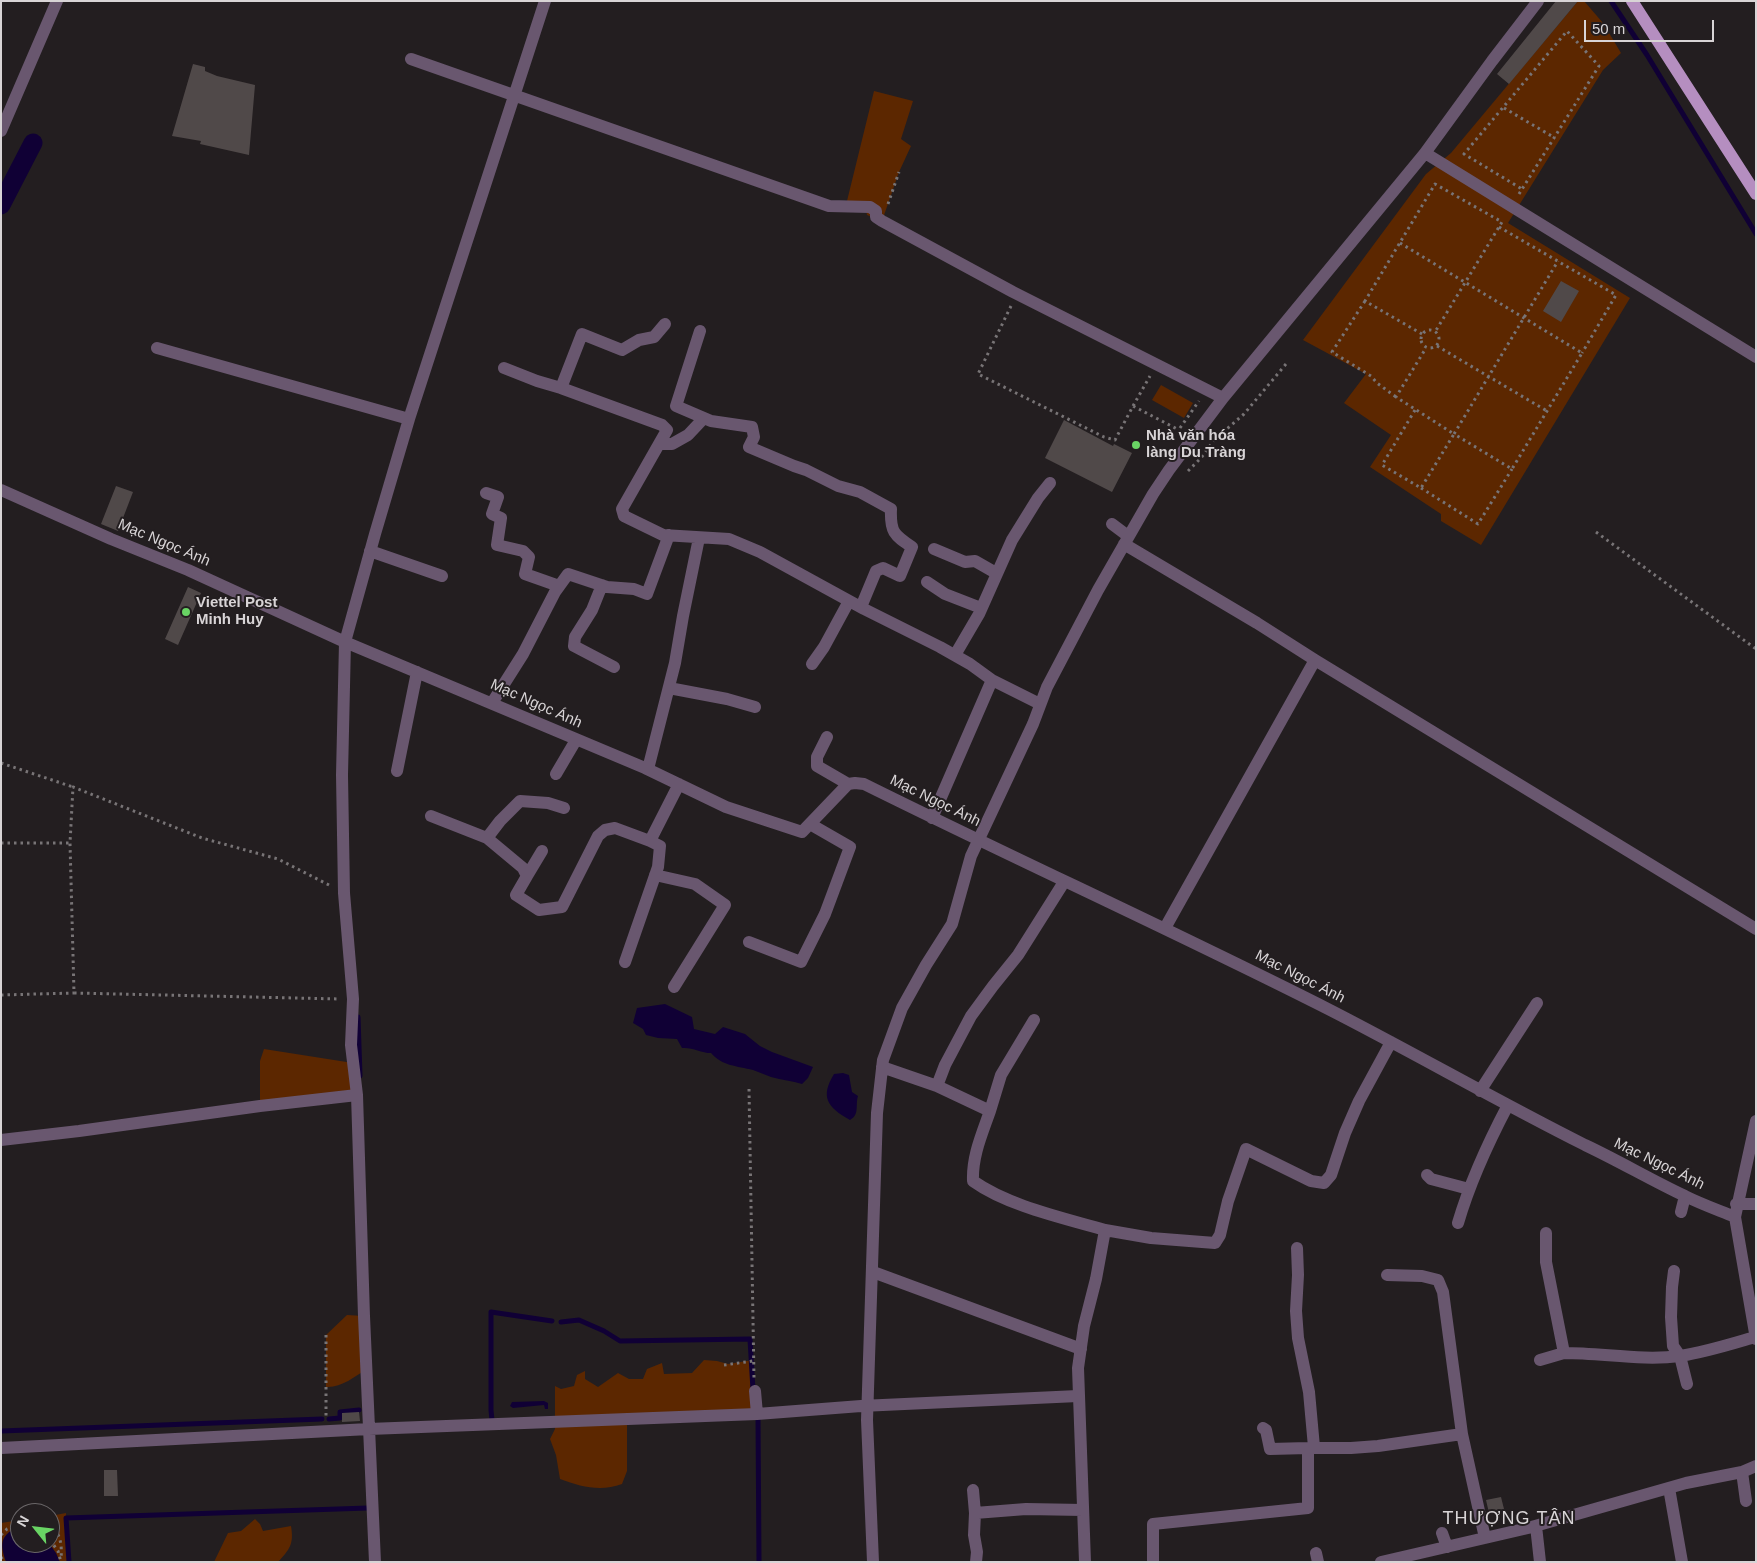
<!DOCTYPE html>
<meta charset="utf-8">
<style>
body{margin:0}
#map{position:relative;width:1757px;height:1563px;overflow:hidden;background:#231e20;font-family:Helvetica,sans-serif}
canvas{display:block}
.frame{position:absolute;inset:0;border:2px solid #d8d4d6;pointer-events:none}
.north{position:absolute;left:10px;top:1503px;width:50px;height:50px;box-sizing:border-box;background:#231e20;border:1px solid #6b6769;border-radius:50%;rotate:299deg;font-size:14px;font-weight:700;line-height:20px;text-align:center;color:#d8d4d6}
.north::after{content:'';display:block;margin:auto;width:18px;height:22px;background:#69d464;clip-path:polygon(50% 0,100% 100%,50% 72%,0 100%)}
.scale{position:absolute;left:1584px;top:20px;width:130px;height:22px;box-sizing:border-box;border:2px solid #d8d4d6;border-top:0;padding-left:6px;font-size:15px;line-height:18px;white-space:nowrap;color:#d8d4d6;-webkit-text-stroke:4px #231e20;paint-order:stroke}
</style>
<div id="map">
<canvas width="1757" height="1563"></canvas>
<div class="frame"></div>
<div class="north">N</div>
<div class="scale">50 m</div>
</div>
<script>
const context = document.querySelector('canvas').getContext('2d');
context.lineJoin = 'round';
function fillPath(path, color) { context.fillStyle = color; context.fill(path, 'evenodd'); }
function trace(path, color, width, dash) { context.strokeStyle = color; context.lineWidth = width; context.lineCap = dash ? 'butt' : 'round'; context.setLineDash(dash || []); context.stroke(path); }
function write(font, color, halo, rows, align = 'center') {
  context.font = font + ' Helvetica,sans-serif'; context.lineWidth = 4; context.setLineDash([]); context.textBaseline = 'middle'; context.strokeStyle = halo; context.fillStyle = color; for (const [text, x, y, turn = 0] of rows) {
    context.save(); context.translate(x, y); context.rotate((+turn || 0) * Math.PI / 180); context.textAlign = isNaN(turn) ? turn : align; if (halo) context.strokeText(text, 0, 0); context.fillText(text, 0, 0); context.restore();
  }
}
fillPath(new Path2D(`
 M1578 1H1584L1603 23 1621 53 1603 70 1508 223 1630 298 1481 545 1441 521V514L1370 467 1391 435 1344 403 1366 374 1303 340 1426 174 1451 153Z
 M874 91 913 101 901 139 911 146 899 172 882 221 867 215 866 210 846 205Z
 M1161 385 1193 403 1184 418 1152 400Z
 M264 1049 353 1063 357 1095 260 1106V1061Z
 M347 1315 364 1316 367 1369C354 1377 341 1388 326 1387V1335Z
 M704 1360 717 1361 728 1364 753 1360 757 1414 627 1419V1471L622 1484C601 1492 581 1487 560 1479L556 1455 550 1439 555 1429V1386L561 1389 574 1386 577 1375 585 1371V1379L598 1387 618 1373 629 1379H643L647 1369 662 1363 664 1374 692 1373Z
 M66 1513 68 1562H1V1523L20 1520V1543H50V1516Z
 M255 1519 260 1524 263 1531 291 1526C294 1544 290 1549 278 1562H214L228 1533 241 1531Z`), '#5c2700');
fillPath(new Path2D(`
 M665 1004 692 1017 694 1029 715 1034 723 1027 745 1034 760 1046 772 1052 813 1067 808 1078 802 1084C792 1081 782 1080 771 1077 765 1075 759 1072 753 1070 737 1066 722 1066 711 1053 701 1053 692 1047 682 1048L677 1039 658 1038 646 1035 643 1029 633 1023 637 1008Z
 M843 1073 849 1075 852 1092 858 1096C855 1106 860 1114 850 1120 827 1107 820 1097 834 1074Z
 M544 1401 548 1403V1409H545L544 1405 513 1408 510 1406 512 1402Z
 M16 1527H20V1543H49L56 1553 60 1562H6C0 1544 0 1537 16 1527Z`), '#100035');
trace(new Path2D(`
 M1611 1 1647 55 1756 234
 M358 1017 360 1076
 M561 1322 579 1320 604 1331 620 1341 750 1339 753 1390
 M758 1416 759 1562
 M329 1419 340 1418V1412L359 1410
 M492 1420 491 1410V1312L552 1321
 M1 1431 322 1419
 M69 1562 66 1518 368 1508`), '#100035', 5);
trace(new Path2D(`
 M1 205 33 143`), '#100035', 19);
fillPath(new Path2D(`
 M1556 1H1578L1509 84 1497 74Z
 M193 64 205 67V71L217 76 255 85 249 155 200 144 201 141 172 136Z
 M1561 281 1579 291 1561 322 1543 311Z
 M1064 420 1113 446 1114 444 1132 453 1112 492 1045 458Z
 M116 486 133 492 118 531 101 524Z
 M188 587 201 593 178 645 165 639Z
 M359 1412 360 1421 342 1422V1413Z
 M104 1470H117L118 1496H104Z
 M1501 1497 1504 1509 1489 1513 1486 1500Z`), '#504949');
trace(new Path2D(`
 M1504 108 1555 138
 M1519 194 1599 66 1567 31 1464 154 1522 189
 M888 204 899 172
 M1499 227 1616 295 1582 353
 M1400 243 1582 353 1512 469 1454 434 1558 261
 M1365 301 1332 352 1371 376 1377 383 1396 397
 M1011 306 978 374 1104 437 1115 440 1133 406 1179 430
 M1421 339a9 9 0 1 1 18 0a9 9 0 1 1-18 0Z
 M1422 334 1365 301 1435 184 1502 222 1435 332
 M1437 346 1547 411
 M1133 406 1150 376
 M1415 410 1382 465 1421 488 1454 434 1396 397 1426 348
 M1180 428 1199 401
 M1188 471 1201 458 1214 440 1244 414 1286 364
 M1421 488 1478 524 1512 469
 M1596 532 1756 649
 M1 763 73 787
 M1 843H70
 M329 885 278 859 202 838 73 787 70 843 74 993 340 999
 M1 995 74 993
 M749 1089 754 1378
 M326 1335V1419
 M724 1365 753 1361
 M50 1524C61 1534 62 1545 61 1559
 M1 1535 7 1529 20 1524
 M50 1540 58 1551 61 1562
 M1 1557 4 1562`), '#787476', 3, [2.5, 4]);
trace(new Path2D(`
 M411 59 829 206 870 207 876 211V217L882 221 1013 292 1223 398
 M1 131 57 1
 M1425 153 1756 357
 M665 324 654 337 639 340 622 350 582 334 561 388 662 425 667 430 622 509 624 516 663 535 729 539 760 552 864 609 940 647 970 664 992 680 1040 704
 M700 331 676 406 711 421 752 427 754 437 749 447 794 466 806 470 838 486 860 492 891 509C890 532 894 535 912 547L900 576 883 568 876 571 861 607
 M157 348 409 419
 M504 368 537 381 561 388
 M660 444H672L688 435 704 418
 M1 490 111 539 188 570 345 642 645 768 726 807 802 832 848 784 855 783 864 784C1019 861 1176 932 1330 1010 1416 1054 1499 1102 1585 1145 1619 1161 1651 1180 1685 1196 1701 1204 1718 1210 1735 1217L1756 1339
 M486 493 498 497 492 514 501 518 497 545 523 551 529 557 525 574 559 586
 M1112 524 1128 536
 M1124 544 1257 623 1315 660 1756 929
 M934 549 965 562 975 561 996 573
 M370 551 442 576
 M927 582 945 594 981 608
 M602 585 592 610 575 637 574 646 614 667
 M955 655 979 614 1012 540 1038 498 1050 483
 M812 664 824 647 849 601
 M669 688 727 699 755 707
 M492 703 523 654 555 592 568 574 607 587 634 589 647 594 669 535
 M827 737 817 757V766L848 784
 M648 769 675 663 683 616 699 538
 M397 771 417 672
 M556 774 576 740
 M564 808 548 803 520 801 500 821 487 838 523 868 527 876 516 895 539 910 562 907 598 836 605 830 615 828 650 841 679 784
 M431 816 487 838
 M932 818 992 680
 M655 875 695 884 725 905 674 987
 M527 876 542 851
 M1064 882 1018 955 993 986 971 1016 945 1065 937 1086 990 1111C982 1134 972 1156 973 1181 1008 1206 1064 1218 1105 1230
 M1165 928 1315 660
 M749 942 801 962 825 914 850 847 810 824
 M625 962 658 867 660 846 650 841
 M882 1067 937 1086
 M1480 1091 1537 1003
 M990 1111 1001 1075 1034 1020
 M1 1140 79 1131 260 1106 357 1095
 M1427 1175 1431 1179 1469 1189
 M1736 1204H1756
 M1681 1212 1685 1196
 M1735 1217 1756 1121
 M1458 1223C1470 1182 1488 1143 1508 1105
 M1546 1233V1262L1564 1353C1603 1353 1642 1361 1680 1356 1706 1352 1731 1344 1755 1337
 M1297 1248 1298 1275 1296 1311 1298 1338 1309 1392 1314 1447
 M1674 1271 1672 1287 1671 1317 1673 1346 1680 1356 1687 1384
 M873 1272 1081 1349
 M1387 1275 1422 1276 1438 1280 1443 1292 1462 1434
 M1540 1360 1564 1353
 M755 1391 757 1414
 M1263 1428 1266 1430 1270 1449 1308 1448
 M1 1448 369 1429 757 1414 861 1406 1078 1396
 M1742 1472 1746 1501
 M1669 1488 1682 1562
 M973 1490 975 1513
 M1536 1526 1540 1562
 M1442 1533 1447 1547
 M1316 1553 1318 1562
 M375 1562 364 1316 357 1095 351 1045 353 999 344 893 342 775 345 642 375 534 409 419 545 1
 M873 1562 867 1420 877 1113 883 1060 902 1008 926 965 952 924 971 856 1033 724 1047 687 1098 590 1153 494 1169 470 1223 398 1425 153 1492 61 1538 1
 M976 1562 977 1552 974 1535 975 1513 1026 1509 1083 1510
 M1085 1562 1078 1368 1084 1326 1096 1279 1105 1230 1151 1238 1215 1243 1220 1235 1228 1201 1246 1149 1311 1181 1324 1183 1331 1175 1345 1133 1359 1101 1391 1042
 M1153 1562V1524L1308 1508V1448H1351L1378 1446 1462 1434 1485 1538
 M1381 1562 1528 1528 1686 1483 1742 1472 1756 1466`), '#69576f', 12);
trace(new Path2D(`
 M1632 1 1756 194`), '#b58ec0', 12);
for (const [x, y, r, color] of [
 [1136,445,5,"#69d464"],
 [186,612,5,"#69d464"]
]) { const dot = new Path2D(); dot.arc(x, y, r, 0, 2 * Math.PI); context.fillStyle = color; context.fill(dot); trace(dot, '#231e20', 2); }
write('bold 15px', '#d8d4d6', '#231e20', [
 ["Nhà văn hóa",1146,436],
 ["làng Du Tràng",1146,453],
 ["Viettel Post",196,603],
 ["Minh Huy",196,620]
], 'left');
write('15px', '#d8d4d6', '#231e20', [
 ["Mạc Ngọc Ánh",164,543,23],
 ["Mạc Ngọc Ánh",536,704,24],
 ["Mạc Ngọc Ánh",935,801,26],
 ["Mạc Ngọc Ánh",1300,977,27],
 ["Mạc Ngọc Ánh",1659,1164,26]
]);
context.letterSpacing = '1px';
write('18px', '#d8d4d6', '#231e20', [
 ["THƯỢNG TÂN",1509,1519]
]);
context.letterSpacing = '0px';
</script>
